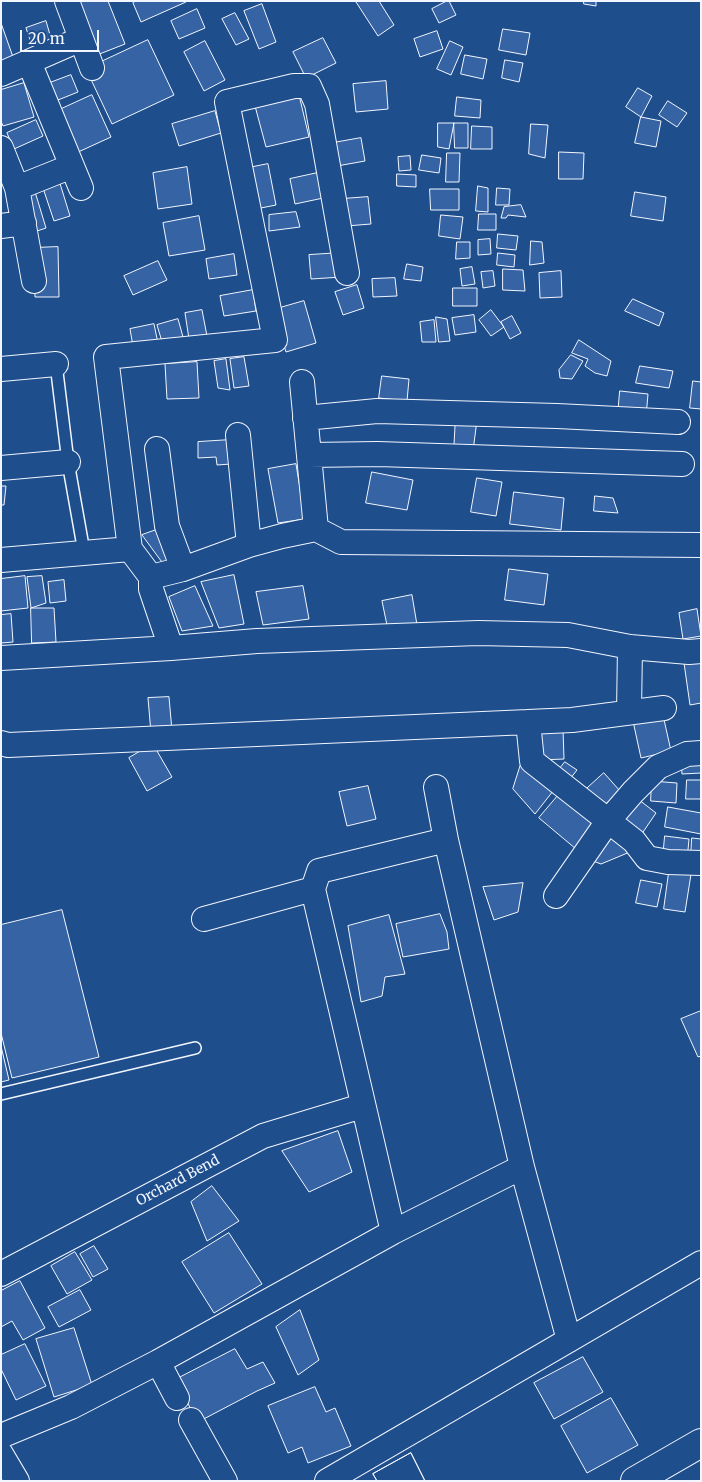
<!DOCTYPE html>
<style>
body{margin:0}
#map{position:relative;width:702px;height:1482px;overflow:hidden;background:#1f4e8c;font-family:Merriweather,serif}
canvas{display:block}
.frame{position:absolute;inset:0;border:2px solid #f2f6ff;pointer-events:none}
.scale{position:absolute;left:20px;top:30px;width:79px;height:22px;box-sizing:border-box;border:2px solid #f2f6ff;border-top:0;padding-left:6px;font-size:15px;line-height:18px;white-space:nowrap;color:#f2f6ff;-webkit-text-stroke:4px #1f4e8c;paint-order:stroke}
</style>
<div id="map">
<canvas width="702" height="1482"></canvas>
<div class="frame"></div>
<div class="scale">20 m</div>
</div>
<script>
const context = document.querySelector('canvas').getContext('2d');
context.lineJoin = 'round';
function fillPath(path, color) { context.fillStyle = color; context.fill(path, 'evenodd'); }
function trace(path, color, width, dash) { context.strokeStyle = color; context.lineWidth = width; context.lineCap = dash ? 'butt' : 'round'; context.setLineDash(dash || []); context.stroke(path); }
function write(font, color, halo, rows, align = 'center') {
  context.font = font + ' Merriweather,serif'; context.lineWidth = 4; context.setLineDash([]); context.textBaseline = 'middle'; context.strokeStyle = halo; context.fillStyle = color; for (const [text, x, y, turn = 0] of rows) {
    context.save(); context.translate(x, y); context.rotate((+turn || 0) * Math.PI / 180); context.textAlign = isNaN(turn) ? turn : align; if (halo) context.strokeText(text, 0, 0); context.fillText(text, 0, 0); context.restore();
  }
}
const building = new Path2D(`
 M76 1H108L125 44 97 55Z
 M136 1H185L186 2 141 22 133 3Z
 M357 1H379L394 25 378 36 356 2Z
 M447 1H449L456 15 439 23 432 9Z
 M584 1H596V6L584 4Z
 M262 4 276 42 259 49 244 11Z
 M197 9 205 28 179 39 171 21Z
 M235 13 249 39 236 45 222 19Z
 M46 21 53 45 36 57 26 28Z
 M1 23 13 57 1 61Z
 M503 29 530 33 526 55 499 50Z
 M437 31 443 49 420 57 414 39Z
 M323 38 336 63 306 78 293 52Z
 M148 40 174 95 112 124 86 69Z
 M205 41 225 80 204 91 184 52Z
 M450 41 463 47 451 75 437 69Z
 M465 55 487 59 483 79 461 74Z
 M505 60 523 63 519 82 502 78Z
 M71 75 78 92 53 102 47 84Z
 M386 81 388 109 356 112 353 84Z
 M24 83 34 117 3 126 1 121V90Z
 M638 88 652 96 641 117 626 107Z
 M92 95 111 137 76 153 57 111Z
 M299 95 309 137 266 147 255 106Z
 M457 97 481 100 480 118 455 116Z
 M668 101 687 113 677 127 659 115Z
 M215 111 221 133 179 146 172 124Z
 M641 117 661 121 656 147 635 143Z
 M36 120 43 136 14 149 7 133Z
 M438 123H454L449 149 438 147Z
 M454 123H468V148H455Z
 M531 124 548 125 545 158 529 154Z
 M472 126 492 127V149H471Z
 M361 138 365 161 337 166 333 143Z
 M559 152 584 153 583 179H559Z
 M447 153H460L459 182H446Z
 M422 155 441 158 439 173 419 170Z
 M410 156 411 170 399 171 398 157Z
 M268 164 276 205 256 209 248 168Z
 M187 167 192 204 158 209 153 173Z
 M322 172 328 197 295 204 290 179Z
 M397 174 416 175V187L397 186Z
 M58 177 70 216 54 221 41 182Z
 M33 185 46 228 31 233 18 190Z
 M478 186 488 188V212L476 211Z
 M497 188 510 189 509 205H496Z
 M430 189H459V210H431Z
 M635 192 666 197 663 221 631 216Z
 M368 197 371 224 346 226 342 199Z
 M521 205 526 217 508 215 506 218H501L504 207Z
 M296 212 300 227 269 231V215Z
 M479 214H496V230H478Z
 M441 215 463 217 460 239 439 236Z
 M199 216 205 250 169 256 163 223Z
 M498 234 518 236 516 250 497 248Z
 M490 239 491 254 478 255V240Z
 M531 241 542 242 544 263 530 265Z
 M457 242H470V258L456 259Z
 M58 247 59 297H35L33 248Z
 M340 253 342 277 311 279 309 255Z
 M498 253 515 255 514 267 497 265Z
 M234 254 237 275 209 279 206 259Z
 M158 261 167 280 133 295 124 276Z
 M407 264 423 267 421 281 404 279Z
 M472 267 475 284 462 286 460 269Z
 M503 269 523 270 525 291 503 290Z
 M493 271 495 286 483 288 481 272Z
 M561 271 562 297 540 298 539 273Z
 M395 278 397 296 373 297 372 279Z
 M357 285 364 308 343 315 335 292Z
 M453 288H477V306H453Z
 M253 290 256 311 224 316 220 296Z
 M633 299 664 313 659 326 625 311Z
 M304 301 316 343 286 352 273 310Z
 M202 310 207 336 189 339 185 313Z
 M491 310 504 327 491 336 479 320Z
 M474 315 476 332 455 335 452 318Z
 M512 316 521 333 510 339 501 322Z
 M436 317 447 319 450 341 439 342Z
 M178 319 185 344 163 345 157 325Z
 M434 320 436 342H422L420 322Z
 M154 324 159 348 134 352 130 329Z
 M579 340 611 361 607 376 595 373 585 366 588 359 572 353Z
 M571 355 583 361 572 379 560 378 559 370Z
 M244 357 249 386 234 388 230 359Z
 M226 359 230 390 218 388 214 361Z
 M197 362 199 398 167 399 165 364Z
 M640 366 673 371 669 388 636 383Z
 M382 376 409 379 407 401 379 398Z
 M693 381 701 382V409L690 408Z
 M620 391 648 394 646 417 618 415Z
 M456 415 477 420 473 451 454 452Z
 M230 440 231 464 217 465 216 457 198 458V442Z
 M296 464 305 519 278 523 268 469Z
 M372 472 413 480 407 510 366 503Z
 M477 478 502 482 496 516 471 512Z
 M1 486H6L4 505H1Z
 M514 492 564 498 561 530 510 524Z
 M595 496 613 498 618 513 594 511Z
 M159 529 175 566 167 569 142 535Z
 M509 569 548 574 544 605 505 600Z
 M234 575 244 624 219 628 201 582Z
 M25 576 28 608 1 611V579Z
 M42 576 46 603 31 608 27 577Z
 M64 580 66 601 50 603 48 582Z
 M195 586 213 626 182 631 169 597Z
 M303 586 309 619 263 625 256 592Z
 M412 595 417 625 388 630 382 601Z
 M31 608H54L56 642 32 643Z
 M697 609 701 636 683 639 679 613Z
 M11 614 13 642 1 643V615Z
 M701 661V703L690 705 684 663Z
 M169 697 172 731 151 733 148 698Z
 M663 715 671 751 641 758 633 721Z
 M563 729 564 759 540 760 539 730Z
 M153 744 172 777 147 791 129 758Z
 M701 758V773L682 774 681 759Z
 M565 762 577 770 570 779 558 771Z
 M521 764 557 786 535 814 513 789Z
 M604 773 620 791 598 811 582 793Z
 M687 780H701V799H686Z
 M652 781 677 783 676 803 651 801Z
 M368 786 376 819 347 826 339 792Z
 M562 791 599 823 576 849 539 818Z
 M634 796 656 813 641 835 617 817Z
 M668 807 701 813V834L665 827Z
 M614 832 637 849 601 864 588 859Z
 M665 836 689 839 687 861 663 858Z
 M692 838 701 839V858L691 857Z
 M670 865 692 868 685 912 664 909Z
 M641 880 662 884 657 907 636 903Z
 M523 883 518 912 494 920 483 887Z
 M62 910 99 1057 12 1078 1 1033V925Z
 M440 914 447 932 449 949 403 957 396 924Z
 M389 915 405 974 385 977 382 996 361 1002 348 926Z
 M701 1011V1056L698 1057 681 1019Z
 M1 1046 9 1080 1 1082Z
 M338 1131 352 1172 309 1192 282 1151Z
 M212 1186 239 1221 207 1241 191 1202Z
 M229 1233 262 1284 214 1313 182 1262Z
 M94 1246 108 1269 93 1277 80 1254Z
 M75 1252 92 1280 67 1294 51 1266Z
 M20 1281 45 1328 23 1340 12 1321 1 1327V1291Z
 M80 1290 91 1310 59 1327 48 1307Z
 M300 1310 319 1360 298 1375 276 1327Z
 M74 1328 92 1385 54 1397 36 1339Z
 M25 1344 46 1386 16 1400 1 1369V1355Z
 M235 1349 247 1369 263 1362 275 1383 257 1391 198 1422 175 1380Z
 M583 1357 603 1392 554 1419 534 1383Z
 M315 1387 326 1412 335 1408 351 1446 308 1463 302 1447 288 1453 268 1406Z
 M611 1398 638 1445 587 1473 561 1426Z
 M411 1453 425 1481H377L373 1474Z
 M411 1453 425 1481H377L373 1474Z`);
fillPath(building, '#3563a3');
trace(building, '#f2f6ff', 1);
const lane = new Path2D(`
 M56 364 68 462 84 552
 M1 1094 195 1048`);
const street = new Path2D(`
 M67 1 92 68
 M29 62 81 188
 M1 74 81 39
 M1 148 17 188 34 281
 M17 188 72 166
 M1 226 24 223
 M1 369 56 364
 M302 382 316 529
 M305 418 377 411 557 416 678 422
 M238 435 249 545
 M157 449 167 526 183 569
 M309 455 378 454 682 464
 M1 468 68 462
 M1 560 130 549
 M151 577 183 569 249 545 282 536 316 529 341 542 701 545
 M171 648 151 589V577L130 549 106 357 275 340 227 102 294 86H309L317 104 347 273
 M1 658 171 648 257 641 478 633 568 635 630 647 689 652 701 651
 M629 712 630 647
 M528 722 532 761 634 841 647 858 668 862 701 863
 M1 743 8 745 528 722 572 720 664 708
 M436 787 446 840 522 1167 569 1340
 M313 889 393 1232
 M556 896 608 821 633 792 658 767 687 754 701 753
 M204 919 313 889 319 871 446 840
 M1 1274 263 1136 362 1106
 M158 1362 177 1398
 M191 1420 225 1481
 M1 1436 71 1407 158 1362 393 1232 522 1167
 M1 1454 17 1481
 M327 1481 701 1263`);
const secondary = new Path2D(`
 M635 1481 701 1443`);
trace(lane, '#f2f6ff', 14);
trace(street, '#f2f6ff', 26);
trace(secondary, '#f2f6ff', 30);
trace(lane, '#1f4e8c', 11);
trace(street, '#1f4e8c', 24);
trace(secondary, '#1f4e8c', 28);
write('14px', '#f2f6ff', '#1f4e8c', [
 ["Orchard Bend",178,1181,-28]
]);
</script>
